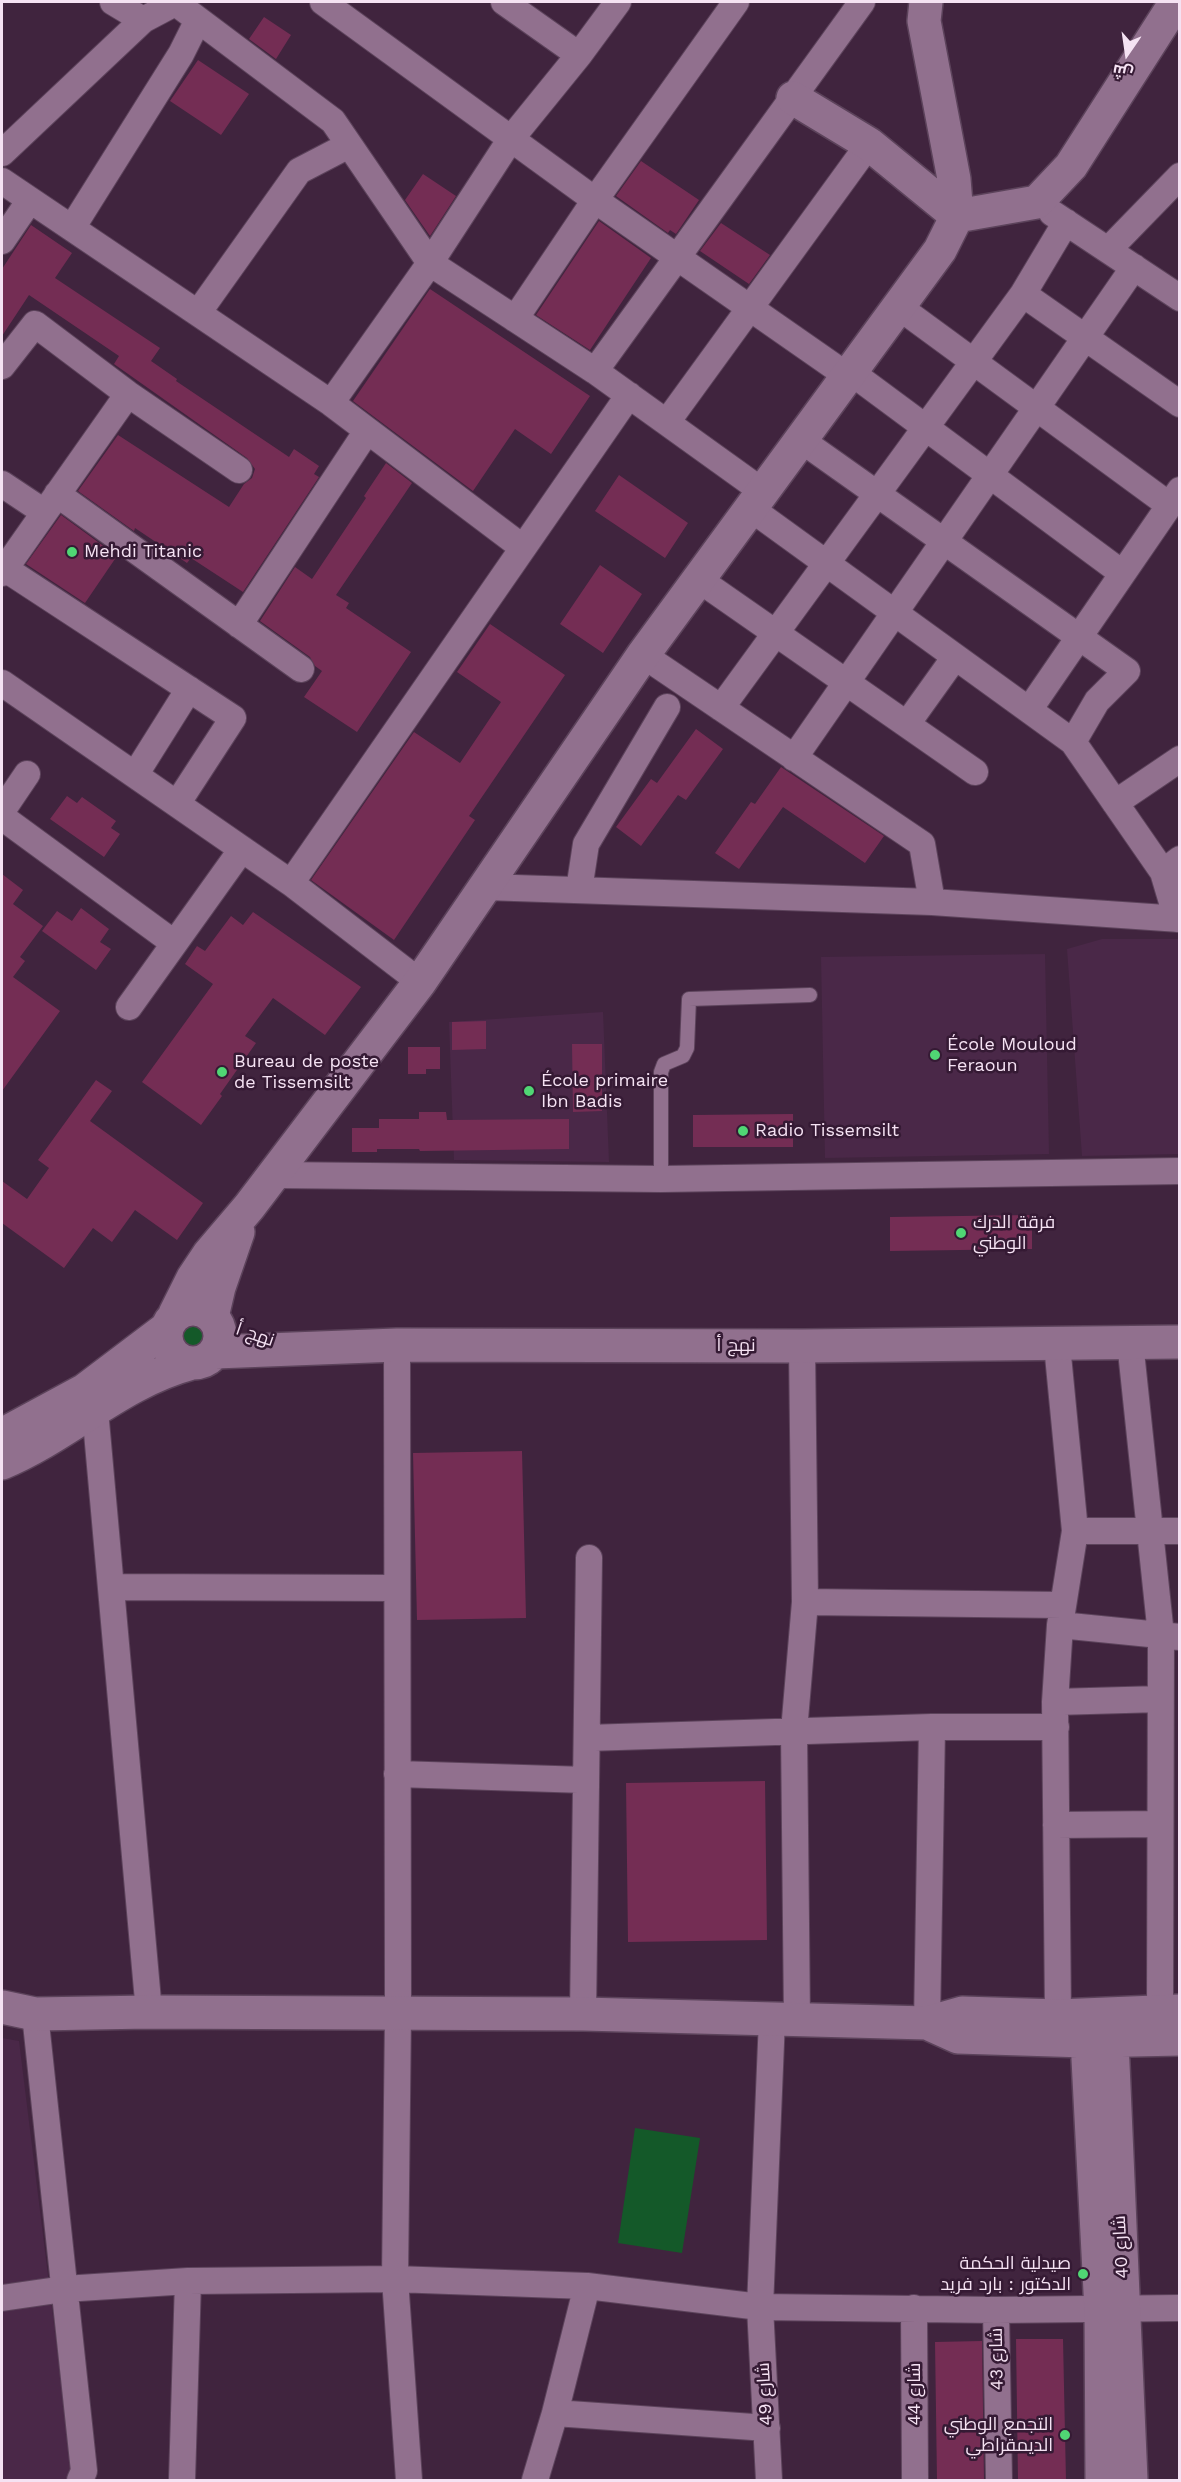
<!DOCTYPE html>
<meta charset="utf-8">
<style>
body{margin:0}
#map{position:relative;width:1181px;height:2482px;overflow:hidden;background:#40243e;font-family:"Work Sans",Cairo,sans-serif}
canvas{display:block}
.frame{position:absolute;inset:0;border:3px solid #f5e2f3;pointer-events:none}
.north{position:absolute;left:1097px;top:24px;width:60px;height:60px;-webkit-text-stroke:4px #351a34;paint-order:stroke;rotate:193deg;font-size:16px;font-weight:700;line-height:24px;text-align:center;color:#f5e2f3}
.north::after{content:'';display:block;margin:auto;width:21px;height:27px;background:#f5e2f3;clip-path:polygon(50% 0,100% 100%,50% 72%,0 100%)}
</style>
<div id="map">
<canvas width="1181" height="2482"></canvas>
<div class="frame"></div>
<div class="north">ش</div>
</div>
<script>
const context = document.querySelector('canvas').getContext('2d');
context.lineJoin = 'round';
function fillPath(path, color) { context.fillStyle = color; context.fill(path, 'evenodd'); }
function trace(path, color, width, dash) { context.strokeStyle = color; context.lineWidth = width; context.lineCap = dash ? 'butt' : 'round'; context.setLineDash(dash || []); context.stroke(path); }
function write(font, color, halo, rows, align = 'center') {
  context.font = font + ' "Work Sans",Cairo,sans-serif'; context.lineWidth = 5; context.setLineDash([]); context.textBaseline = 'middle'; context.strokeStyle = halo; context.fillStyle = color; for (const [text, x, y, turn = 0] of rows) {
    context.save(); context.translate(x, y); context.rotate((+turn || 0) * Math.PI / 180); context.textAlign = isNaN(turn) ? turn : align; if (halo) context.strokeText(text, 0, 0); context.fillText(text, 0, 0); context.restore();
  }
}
fillPath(new Path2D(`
 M1102 939H1179V1154L1082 1156 1067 949Z
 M1045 954 1049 1154 825 1158 821 957Z
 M603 1012 609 1162 454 1160 449 1022Z
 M2 2038 19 2041 72 2470 67 2480H2Z`), '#4a2848');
fillPath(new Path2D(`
 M179 1334a15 15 0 1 1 30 0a15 15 0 1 1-30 0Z
 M635 2128 700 2138 682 2253 618 2243Z`), '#145929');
fillPath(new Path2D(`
 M264 17 291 35 276 59 249 39Z
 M198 60 249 94 221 135 170 101Z
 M641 161 699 200 676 234 670 230 668 233 616 196Z
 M423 174 456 196 430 236 405 200Z
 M599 221 651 258 590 350 536 315Z
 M721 223 770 255 749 284 700 251Z
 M31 225 72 253 55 278 160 348 151 361 177 379 176 381 289 457 294 449 319 466 314 474 319 477 243 592 191 558 187 563 135 528 134 531 78 491 118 435 229 507 244 484 252 478 255 469 247 458 114 364 119 356 29 295 2 336V269Z
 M430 289 590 396 551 454 515 429 473 491 353 401Z
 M386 463 412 483 336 595 349 603 346 608 411 652 357 732 304 697 322 671 315 666 310 657 260 621 295 567 312 579 366 498 364 496Z
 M619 475 688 523 665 558 595 511Z
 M61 515 117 556 85 603 26 564Z
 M600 565 642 594 603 653 560 624Z
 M490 624 565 675 469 816 475 820 394 940 311 880 414 732 460 763 501 702 457 672Z
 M696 729 723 749 686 800 678 795 641 846 616 827 651 779 657 783Z
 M781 767 884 836 865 863 783 807 739 869 715 853 751 802 755 804Z
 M67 796 77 803 82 797 116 821 111 828 120 834 104 857 50 819Z
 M2 874 23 890 13 904 43 926 20 957 25 961 13 977 60 1011 2 1091Z
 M81 908 109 929 100 942 111 949 96 970 42 931 57 911 72 921Z
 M253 912 361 987 325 1035 273 998 245 1036 256 1043 220 1094 222 1096 201 1125 142 1082 213 984 185 964 197 946 205 951 231 916 243 925Z
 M486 1021V1049L452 1050V1022Z
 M572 1044H602V1111L573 1112Z
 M408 1047H440V1069H426V1074H408Z
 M96 1080 112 1091 90 1121 203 1203 177 1240 135 1210 112 1242 93 1228 64 1268 2 1223V1181L27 1199 49 1168 38 1160Z
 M419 1112H446L447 1120 569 1119V1149L420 1151 419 1149H377V1152H352V1128H379V1119H419Z
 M793 1114V1147H693V1115Z
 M1032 1215V1249L890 1251V1217Z
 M522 1451 526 1618 417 1620 413 1453Z
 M765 1781 767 1940 628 1942 626 1783Z
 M1016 2339H1063L1066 2481H1018Z
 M982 2341 984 2481H937L935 2342Z`), '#742d54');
const lane = new Path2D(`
 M661 1179V1072L664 1064 683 1056 687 1048 689 999 810 995`);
const street = new Path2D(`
 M113 2 143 20
 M323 2 595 200 849 377
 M504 2 579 55
 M176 3 333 121 430 263 595 371 762 491
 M2 153 143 20 177 2
 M2 181 331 403 522 547
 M1052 213 1180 298
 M72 228 181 54 198 20
 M2 241 30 200
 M1108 250 1180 176
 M1023 294 1180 404
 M899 307 1169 505
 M198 313 299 171 349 145
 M515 319 595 200 736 2
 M2 366 35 324 128 394 239 470
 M595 371 862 2
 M852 373 1122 573
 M331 403 430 263 510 140 579 55 618 2
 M667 422 869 144
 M801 440 1127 671 1097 701 1073 742
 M2 484 44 512
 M57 494 301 669
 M750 508 1073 742 1163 872
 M4 568 233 718 177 804
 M2 573 128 394
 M698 579 975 772
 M239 625 367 431
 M643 655 922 844 932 902
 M2 683 291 883 420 982
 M721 708 1023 294 1066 222
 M1029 710 1180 490
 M907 724 955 657
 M794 758 1134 267
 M135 775 189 689
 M1115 803 1180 759
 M2 811 27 774
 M2 817 174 943
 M291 883 629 395
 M485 887 932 902 1180 919
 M579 890 586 844 667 707
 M1177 919 1163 872 1180 859
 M129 1007 242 849
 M273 1175 661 1179 1180 1171
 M1130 1342 1161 1635 1160 2011
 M397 1345 398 2013 395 2279 409 2480
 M1057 1345 1075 1531 1060 1625 1055 1702 1058 2016
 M95 1410 149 2012
 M1075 1531H1180
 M111 1587 397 1588
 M805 1602 1062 1605
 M1060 1625 1180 1637
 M1055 1702 1160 1699
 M587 1738 932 1727H1056
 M397 1774 586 1780
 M1056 1825 1159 1824
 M35 2014 84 2471 80 2480
 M583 2014 589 1558
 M797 2020 794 1731 805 1602 802 1346
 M927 2023 932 1727
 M2 2298 64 2289 188 2281 395 2279 587 2286 760 2307 996 2310 1180 2308
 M914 2308 915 2480
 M996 2310 999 2480
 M555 2413 767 2428
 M182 2480 188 2281
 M535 2480 555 2413 587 2286
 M769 2480 760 2307 772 2019`);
const secondary = new Path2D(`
 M793 98 869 144 957 216 1037 202 1071 166 1176 2
 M166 1336a27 27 0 1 1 54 0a27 27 0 1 1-54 0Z
 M175 1314 193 1278 209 1254 249 1207 420 982 643 655 940 250 957 216 954 179 924 21 926 2
 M212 1317 219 1287 238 1232
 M215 1352 397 1345 802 1346 1180 1342
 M2 1435 85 1390 167 1328
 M2 1463C69 1435 120 1382 192 1363
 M2 2007 35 2014 149 2012 583 2014 927 2023
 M1180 2011 1058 2016 962 2013 927 2023 958 2037 1086 2041 1180 2039
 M1111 2018 1131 2480
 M1086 2020 1101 2311 1102 2480`);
trace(lane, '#5c435b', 16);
trace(street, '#5c435b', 28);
trace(secondary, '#5c435b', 36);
trace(lane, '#91708e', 14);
trace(street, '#91708e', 26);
trace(secondary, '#91708e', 33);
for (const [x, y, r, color] of [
 [72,552,6,"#50d674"],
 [935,1055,6,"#50d674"],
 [222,1072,6,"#50d674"],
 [529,1091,6,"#50d674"],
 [743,1131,6,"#50d674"],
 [961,1233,6,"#50d674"],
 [1083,2274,6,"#50d674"],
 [1065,2435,6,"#50d674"]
]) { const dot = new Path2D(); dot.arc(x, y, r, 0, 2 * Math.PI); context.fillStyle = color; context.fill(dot); trace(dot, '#351a34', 2); }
write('18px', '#f5e2f3', '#351a34', [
 ["Mehdi Titanic",84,552],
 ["École Mouloud",947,1045],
 ["Feraoun",947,1066],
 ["Bureau de poste",234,1062],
 ["de Tissemsilt",234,1083],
 ["École primaire",541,1081],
 ["Ibn Badis",541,1102],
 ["Radio Tissemsilt",755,1131],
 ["فرقة الدرك",973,1223],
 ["الوطني",973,1244],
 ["صيدلية الحكمة",1071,2264,"right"],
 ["الدكتور : بارد فريد",1071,2285,"right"],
 ["التجمع الوطني",1053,2425,"right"],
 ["الديمقراطي",1053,2446,"right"]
], 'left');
write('18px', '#f5e2f3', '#351a34', [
 ["نهج أ",255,1335,19],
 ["نهج أ",736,1346],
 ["شارع 40",1121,2247,-93],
 ["شارع 43",997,2359,-91],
 ["شارع 49",765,2394,-93],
 ["شارع 44",915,2394,-90]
]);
</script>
